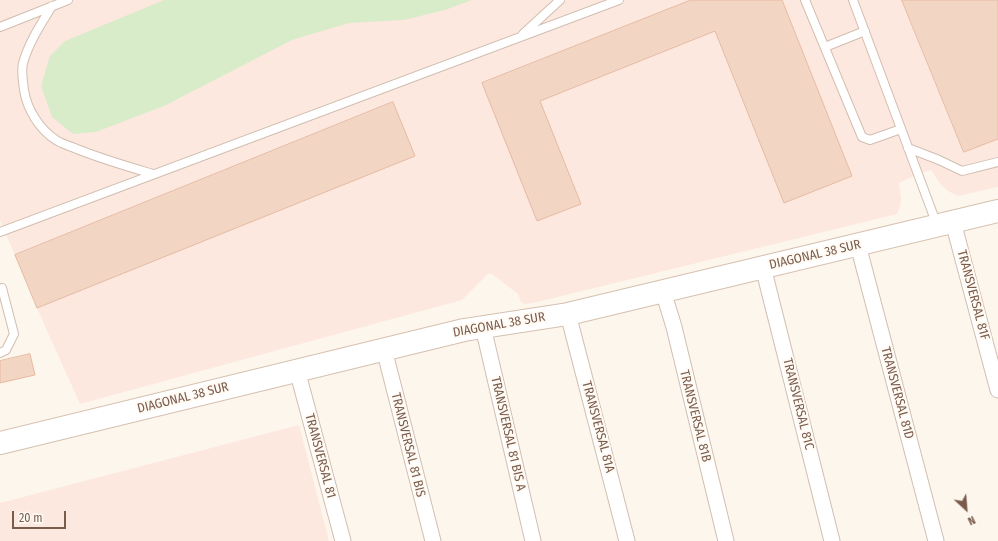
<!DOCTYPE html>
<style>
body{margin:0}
#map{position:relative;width:998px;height:541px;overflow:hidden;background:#fdf6ec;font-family:"Fira Sans Condensed",sans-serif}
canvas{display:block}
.north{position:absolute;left:946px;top:489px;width:40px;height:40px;-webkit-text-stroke:3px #fffaf3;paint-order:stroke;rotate:154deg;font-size:11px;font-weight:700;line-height:16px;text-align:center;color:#7a5c4d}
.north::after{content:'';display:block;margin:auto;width:14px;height:18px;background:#7a5c4d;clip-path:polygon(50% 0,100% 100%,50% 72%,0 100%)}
.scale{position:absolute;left:12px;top:511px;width:54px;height:18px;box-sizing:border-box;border:2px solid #7a5c4d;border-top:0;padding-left:5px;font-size:12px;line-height:14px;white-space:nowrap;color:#7a5c4d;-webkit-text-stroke:3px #fffaf3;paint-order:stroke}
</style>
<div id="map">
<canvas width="998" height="541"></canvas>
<div class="north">N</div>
<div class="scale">20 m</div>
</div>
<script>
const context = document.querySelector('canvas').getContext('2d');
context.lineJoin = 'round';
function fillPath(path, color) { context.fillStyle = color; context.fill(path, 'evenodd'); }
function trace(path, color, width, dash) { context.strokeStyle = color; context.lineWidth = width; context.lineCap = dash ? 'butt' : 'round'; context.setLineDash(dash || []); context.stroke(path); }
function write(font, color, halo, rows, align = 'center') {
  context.font = font + ' "Fira Sans Condensed",sans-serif'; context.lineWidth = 4; context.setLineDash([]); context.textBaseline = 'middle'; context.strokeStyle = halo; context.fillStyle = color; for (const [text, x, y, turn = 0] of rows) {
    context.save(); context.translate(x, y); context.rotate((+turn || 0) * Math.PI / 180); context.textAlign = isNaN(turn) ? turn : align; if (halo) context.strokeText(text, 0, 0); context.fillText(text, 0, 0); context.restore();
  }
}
fillPath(new Path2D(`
 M0 0H998V187L958 196 948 191 941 185 931 170 918 174 899 183 901 199 900 207 897 214 533 303 525 304 521 302 518 294 500 280 490 273 488 274 462 300 80 404 37 308 15 255 0 221Z
 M299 425 329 541H0V503Z`), '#fde8e0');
fillPath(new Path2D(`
 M164 0H472L445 10 404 20 349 23 292 40 164 106 96 132 73 134 52 117 41 86 50 56 65 41Z`), '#d8ecc9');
const building = new Path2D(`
 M691 0H782L852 176 784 203 715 31 540 101 581 204 537 221 482 83Z
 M902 0H998V139L964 152Z
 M393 102 415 156 37 308 15 255Z
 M30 354 35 375 0 383V361Z`);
fillPath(building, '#f3d5c3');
trace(building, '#e6bba3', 1);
const lane = new Path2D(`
 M805 0 862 137 870 140 901 129
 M853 0 937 225
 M52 6C41 24 29 42 23 63 21 71 23 81 24 90 27 109 39 129 56 140 60 143 67 145 72 147 98 158 126 166 153 174
 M0 27 68 0
 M523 34 560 0
 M825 47 865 31
 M908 148 939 160 962 171 998 162
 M0 232 619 0
 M0 353 6 350 14 334 2 288`);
const street = new Path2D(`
 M953 222 998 390
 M858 245 936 541
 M763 267 832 541
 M663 291 674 327 726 541
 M568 314 627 541
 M483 327 533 541
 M384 349 433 541
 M297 370 343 541`);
const secondary = new Path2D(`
 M0 443 464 330 568 314 998 211`);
trace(lane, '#d1beb0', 10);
trace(street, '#d1beb0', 17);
trace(secondary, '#d6c0b0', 24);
trace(lane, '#fff', 8);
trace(street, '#fff', 15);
trace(secondary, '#fff', 22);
write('13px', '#7a5c4d', '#fffaf3', [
 ["DIAGONAL 38 SUR",815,255,-13],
 ["TRANSVERSAL 81F",973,295,75],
 ["DIAGONAL 38 SUR",499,325,-10],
 ["TRANSVERSAL 81D",897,393,75],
 ["DIAGONAL 38 SUR",183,398,-14],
 ["TRANSVERSAL 81C",798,404,76],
 ["TRANSVERSAL 81B",695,416,76],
 ["TRANSVERSAL 81A",598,427,75],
 ["TRANSVERSAL 81 BIS A",508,434,77],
 ["TRANSVERSAL 81 BIS",408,445,76],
 ["TRANSVERSAL 81",320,456,75]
]);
</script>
